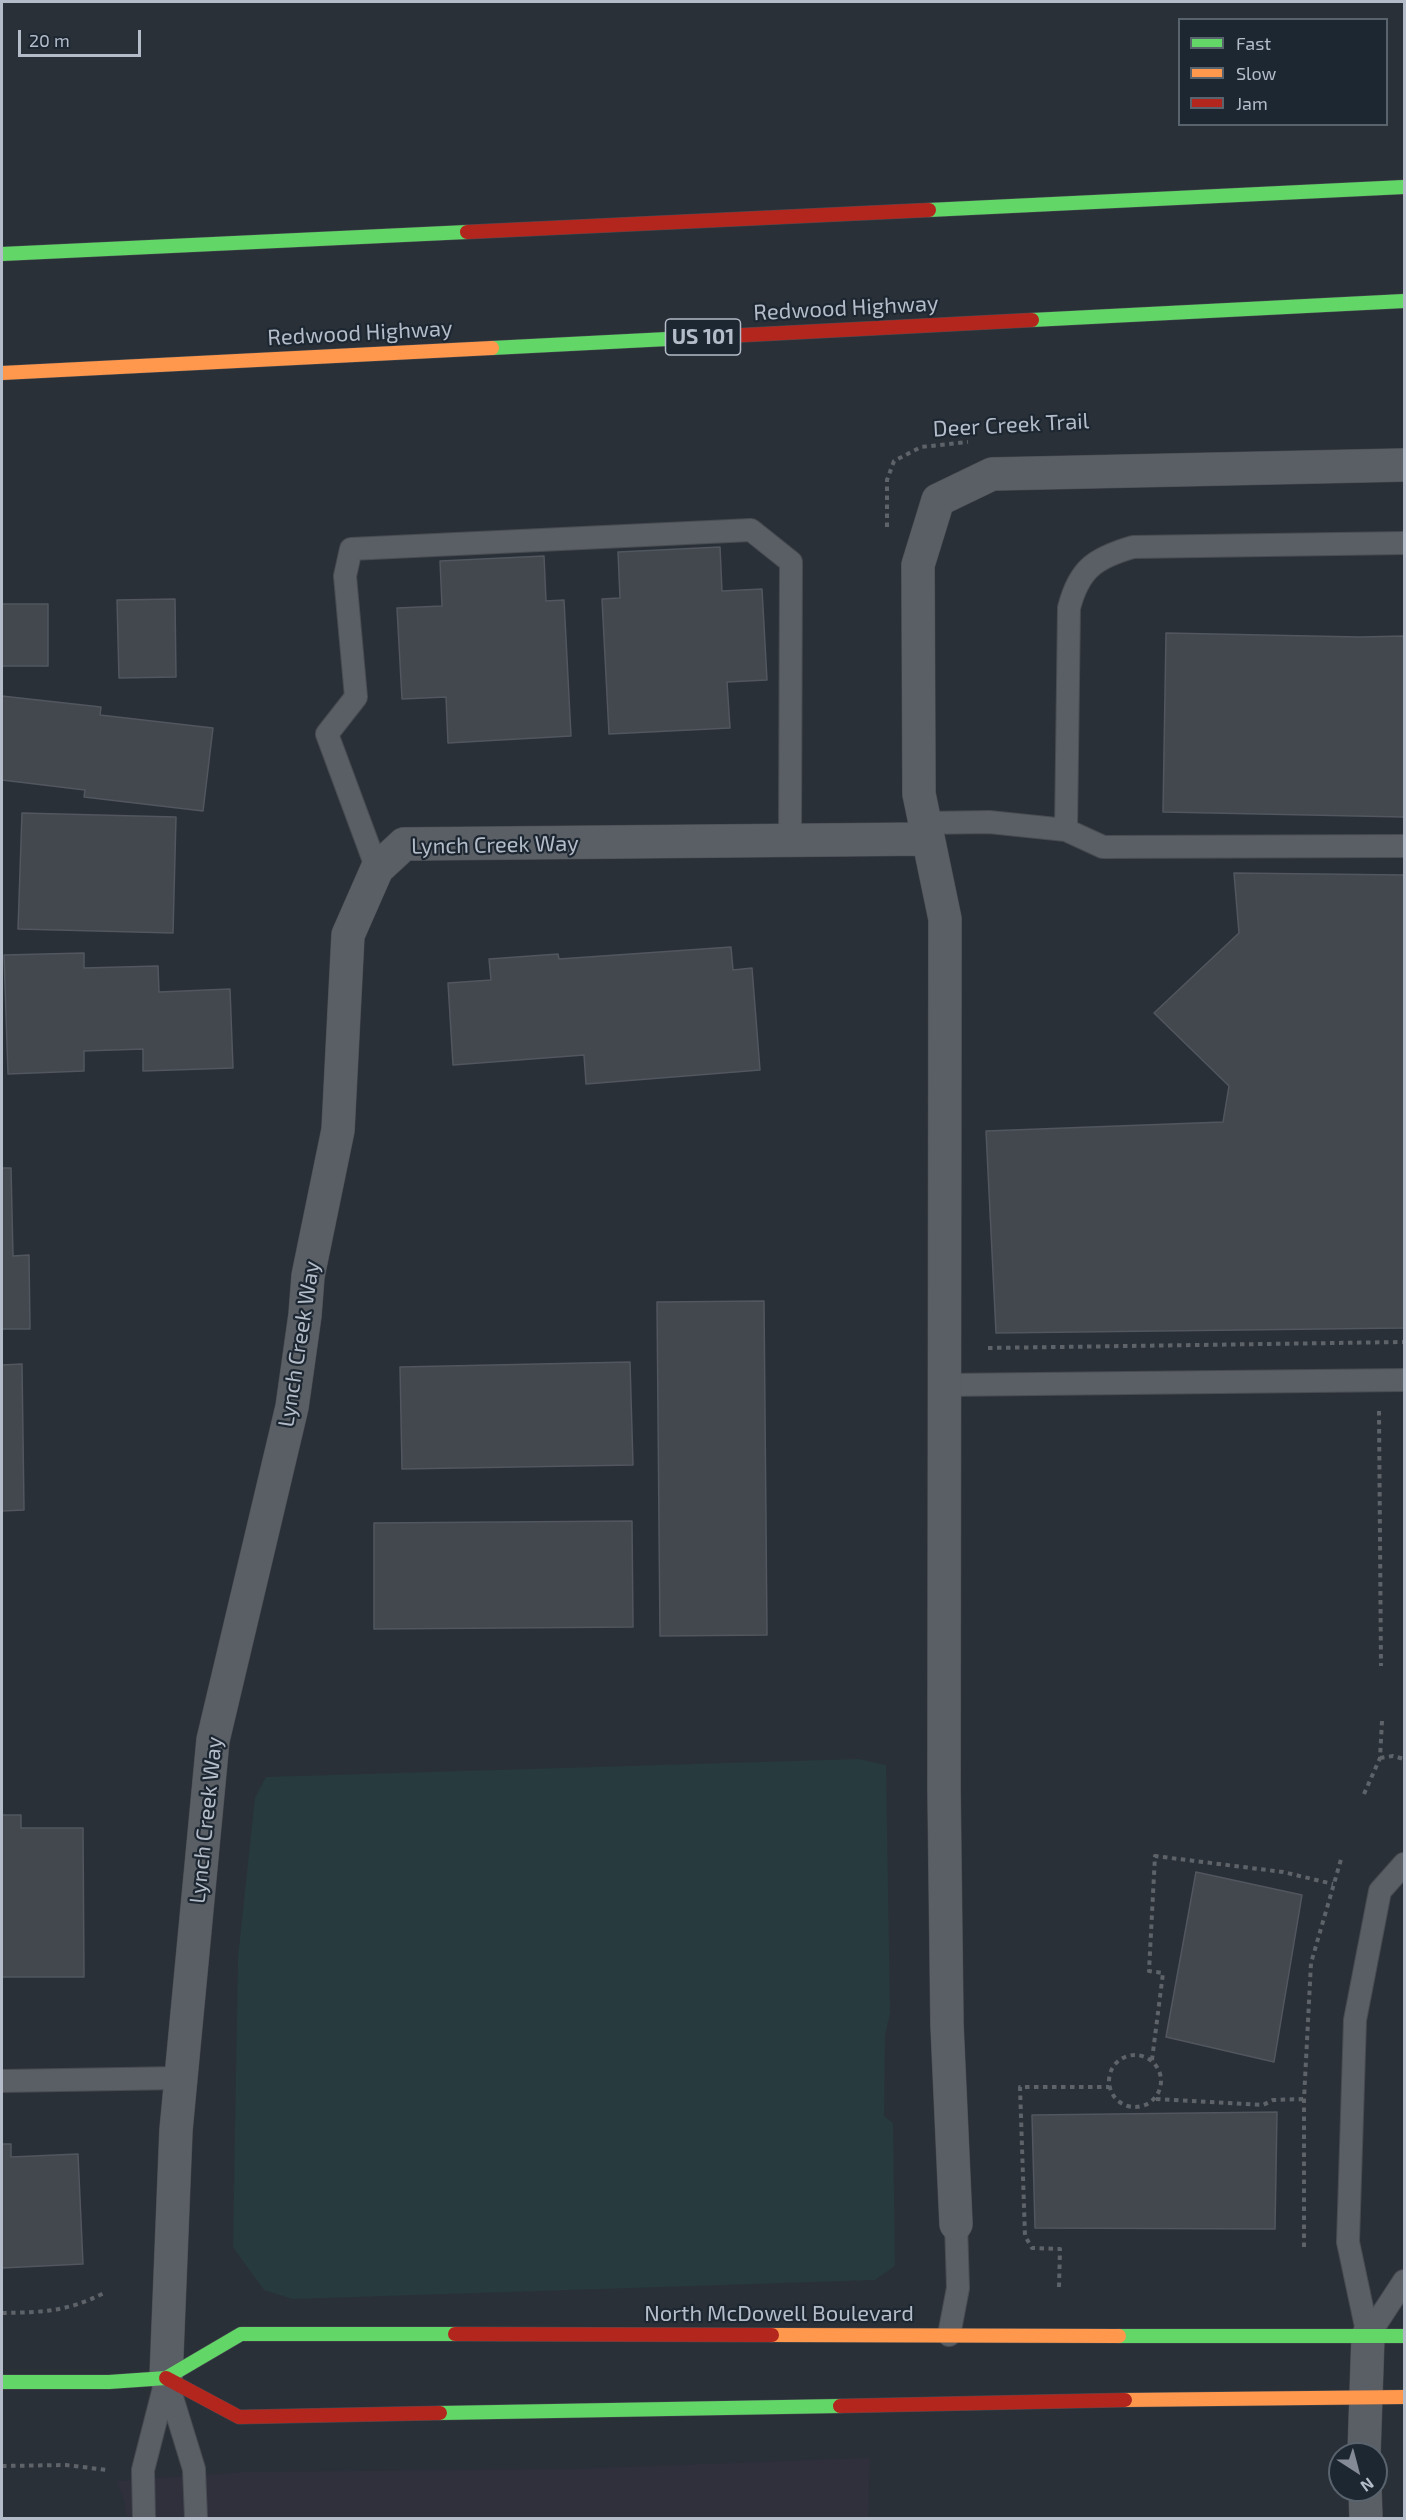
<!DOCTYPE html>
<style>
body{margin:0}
#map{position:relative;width:1406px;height:2520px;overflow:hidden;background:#2a3037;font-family:"Exo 2",sans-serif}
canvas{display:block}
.frame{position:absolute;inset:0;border:3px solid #b4bcc9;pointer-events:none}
.legend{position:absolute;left:1178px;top:18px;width:210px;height:108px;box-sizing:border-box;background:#1d2732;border:2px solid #59636e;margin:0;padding:8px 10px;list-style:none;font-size:18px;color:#b4bcc9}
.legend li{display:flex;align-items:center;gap:12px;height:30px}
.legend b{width:30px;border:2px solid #59636e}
.north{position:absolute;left:1328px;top:2442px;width:60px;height:60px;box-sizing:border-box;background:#1d2732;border:2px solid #59636e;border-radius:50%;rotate:144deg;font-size:16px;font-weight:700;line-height:24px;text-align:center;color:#b4bcc9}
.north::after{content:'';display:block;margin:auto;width:21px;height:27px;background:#848b96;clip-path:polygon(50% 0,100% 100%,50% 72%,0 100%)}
.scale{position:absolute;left:18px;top:30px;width:123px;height:27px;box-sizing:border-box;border:3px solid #b4bcc9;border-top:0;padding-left:8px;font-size:18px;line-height:21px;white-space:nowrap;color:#b4bcc9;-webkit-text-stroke:4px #1d2732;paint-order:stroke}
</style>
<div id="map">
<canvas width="1406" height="2520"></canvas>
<div class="frame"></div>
<ul class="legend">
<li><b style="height:8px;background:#63d668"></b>Fast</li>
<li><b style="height:8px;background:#ff974d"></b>Slow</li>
<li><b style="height:8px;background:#b3261e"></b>Jam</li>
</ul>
<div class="north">N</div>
<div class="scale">20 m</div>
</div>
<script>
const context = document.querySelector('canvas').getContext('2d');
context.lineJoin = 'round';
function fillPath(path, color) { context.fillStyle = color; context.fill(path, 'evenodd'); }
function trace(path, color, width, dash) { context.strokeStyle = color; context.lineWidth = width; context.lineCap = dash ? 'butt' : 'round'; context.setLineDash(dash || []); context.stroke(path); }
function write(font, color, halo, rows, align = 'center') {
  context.font = font + ' "Exo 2",sans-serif'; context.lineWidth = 4.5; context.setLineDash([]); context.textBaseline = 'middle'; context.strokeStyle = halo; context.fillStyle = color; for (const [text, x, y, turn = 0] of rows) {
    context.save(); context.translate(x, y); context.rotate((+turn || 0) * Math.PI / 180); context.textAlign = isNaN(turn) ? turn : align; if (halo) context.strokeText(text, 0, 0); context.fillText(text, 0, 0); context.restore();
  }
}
fillPath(new Path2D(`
 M870 2458 868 2518H127L125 2502 117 2481 248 2472 576 2469Z`), '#30303d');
fillPath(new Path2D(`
 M859 1759 886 1765 890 2013 885 2035 884 2116 893 2123 895 2266 875 2280 293 2299 264 2290 233 2247 238 1957 255 1798 266 1777Z`), '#273a3d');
const building = new Path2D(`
 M720 547 722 591 762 589 767 680 727 682 730 728 609 734 602 599 620 598 618 552Z
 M544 556 546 601 564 600 571 736 448 743 446 697 402 699 397 608 442 606 440 561Z
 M175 599 176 677 119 678 117 600Z
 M2 604H48V666H2Z
 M1166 633 1360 637 1404 636V817L1163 812Z
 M2 696 101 707 100 715 213 728 203 811 84 797 85 790 2 780Z
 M22 813 176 817 173 933 18 929Z
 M1234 873 1404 875V1328L996 1333 986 1131 1223 1122 1229 1086 1154 1013 1239 933Z
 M731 947 733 970 752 968 760 1070 586 1084 584 1055 453 1065 448 983 491 980 489 959 558 954 559 959Z
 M84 953V968L158 966 159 992 230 989 233 1068 143 1071V1049L84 1051V1071L8 1074 4 955Z
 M2 1168H11L13 1256 29 1255 30 1329H2Z
 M764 1301 767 1635 660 1636 657 1302Z
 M630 1362 633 1465 402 1469 400 1367Z
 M22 1364 24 1510 2 1511V1365Z
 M632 1521 633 1627 374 1629V1523Z
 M2 1815H21V1828H83L84 1977H2Z
 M1196 1872 1302 1895 1274 2062 1166 2037Z
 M1277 2112 1275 2229 1035 2228 1032 2115Z
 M2 2144H11V2157L78 2154 83 2264 2 2268Z`);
fillPath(building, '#42484e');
trace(building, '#52575f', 1.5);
const lane = new Path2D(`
 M924 823 989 822 1066 830 1103 847 1404 846
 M1066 830 1069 608C1079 569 1095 558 1133 547L1404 543
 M377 869 327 734 356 697 345 576 351 549 751 530 791 562 790 842
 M945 1385 1404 1380
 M2 2081 181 2078
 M949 2335 958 2288 956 2224
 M1368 2336 1348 2242 1355 2020 1380 1891 1404 1864
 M1368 2336 1404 2281
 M166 2378 194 2469 196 2518
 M144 2518 143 2470 166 2380`);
const street = new Path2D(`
 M956 2224 947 2025 944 1788 945 919 919 794 918 565 938 500 992 474 1404 465
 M166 2378 176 2130 213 1740 292 1407 305 1315 308 1276 338 1130 348 935 377 869 404 844 928 839
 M1364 2454 1368 2336
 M1365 2490 1366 2518`);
const fast = new Path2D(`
 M929 210 1404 187
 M2 254 467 232
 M1032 320 1404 301
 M492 348 726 336
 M1119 2336H1404
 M2 2382H109L166 2378 241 2334H455
 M440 2413 840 2406`);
const slow = new Path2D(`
 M2 373 492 348
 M772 2335 1119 2336
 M1125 2400 1404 2397`);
const jam = new Path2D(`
 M467 232 929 210
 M726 336 1032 320
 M455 2334 772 2335
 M166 2378 239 2417 440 2413
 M840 2406 1125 2400`);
trace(lane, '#484c52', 24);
trace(street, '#484c52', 34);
trace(fast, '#484c52', 15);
trace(slow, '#484c52', 15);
trace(jam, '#484c52', 15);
trace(new Path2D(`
 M887 527V480L894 461 921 447 968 442
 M988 1348 1404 1342
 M1379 1411 1381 1666
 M1380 1758 1393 1756 1404 1759
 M1364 1794 1380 1758 1382 1721
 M1109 2081a26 26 0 1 1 52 0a26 26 0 1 1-52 0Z
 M1152 2060 1163 1973 1149 1971 1155 1856 1283 1872 1333 1884
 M1156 2099 1263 2105 1273 2100 1304 2099
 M1304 2247V2099L1311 1963 1342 1856
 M1059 2287 1060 2249 1032 2248 1025 2236 1020 2087H1109
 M2 2313C44 2312 66 2312 104 2293
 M2 2466 66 2465 107 2470`), '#5d6369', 4, [4.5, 4.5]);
trace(lane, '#5a5e65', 22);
trace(street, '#5a5e65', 33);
trace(fast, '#63d668', 14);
trace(slow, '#ff974d', 14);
trace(jam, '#b3261e', 14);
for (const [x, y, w] of [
 [703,337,75]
]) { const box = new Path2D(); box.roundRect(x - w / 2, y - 18, w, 36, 4.5); context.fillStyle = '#1d2732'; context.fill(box); trace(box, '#b4bcc9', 1.5); }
write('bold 21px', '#b4bcc9', null, [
 ["US 101",703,337]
]);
write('22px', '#b4bcc9', '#1d2732', [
 ["Redwood Highway",846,308,-3],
 ["Redwood Highway",360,333,-3],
 ["Deer Creek Trail",1011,425,-3],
 ["Lynch Creek Way",495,845,-1],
 ["Lynch Creek Way",299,1344,-81],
 ["Lynch Creek Way",206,1820,-84],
 ["North McDowell Boulevard",779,2314]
]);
</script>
